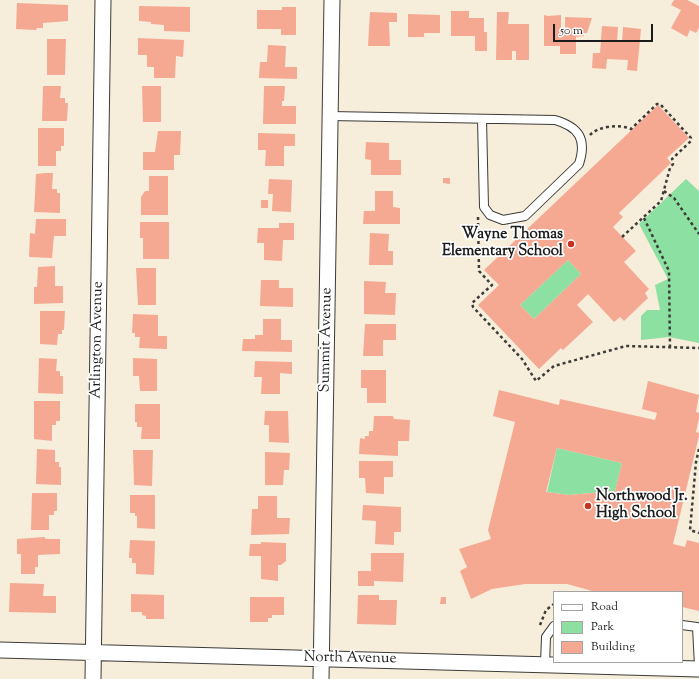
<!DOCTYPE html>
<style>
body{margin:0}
#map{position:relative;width:699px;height:679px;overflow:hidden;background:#f6edda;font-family:"Sorts Mill Goudy",serif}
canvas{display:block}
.legend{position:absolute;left:553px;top:591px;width:130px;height:72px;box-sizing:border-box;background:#fff;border:1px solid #a4a4a4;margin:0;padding:5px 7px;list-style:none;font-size:12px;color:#1c1c1c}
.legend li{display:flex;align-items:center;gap:8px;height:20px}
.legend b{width:20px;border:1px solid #a4a4a4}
.scale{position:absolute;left:553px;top:24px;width:100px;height:18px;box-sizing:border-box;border:2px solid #1c1c1c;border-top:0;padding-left:5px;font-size:12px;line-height:14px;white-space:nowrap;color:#1c1c1c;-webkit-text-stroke:3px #fff;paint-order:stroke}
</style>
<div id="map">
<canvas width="699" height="679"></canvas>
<ul class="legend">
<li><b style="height:5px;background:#fff"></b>Road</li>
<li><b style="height:11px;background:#8ce0a2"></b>Park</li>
<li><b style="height:11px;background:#f5a993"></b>Building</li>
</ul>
<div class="scale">50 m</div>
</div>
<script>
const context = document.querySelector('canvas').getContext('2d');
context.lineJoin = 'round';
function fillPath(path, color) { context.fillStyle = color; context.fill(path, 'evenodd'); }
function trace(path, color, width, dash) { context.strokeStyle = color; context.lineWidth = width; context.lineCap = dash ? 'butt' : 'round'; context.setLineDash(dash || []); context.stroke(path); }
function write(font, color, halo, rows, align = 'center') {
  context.font = font + ' "Sorts Mill Goudy",serif'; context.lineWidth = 3.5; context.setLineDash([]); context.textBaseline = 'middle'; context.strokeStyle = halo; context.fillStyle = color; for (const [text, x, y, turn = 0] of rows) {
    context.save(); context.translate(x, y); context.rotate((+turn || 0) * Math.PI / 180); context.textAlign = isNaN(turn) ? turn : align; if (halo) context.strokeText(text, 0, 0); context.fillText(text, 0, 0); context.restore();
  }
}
fillPath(new Path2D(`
 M686 179 699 191V343L669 337 641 340V316L647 310H660L655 285 668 279 639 224Z
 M568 260 581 274 534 319 520 305Z
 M557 448 622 463 615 491 569 495 547 492Z`), '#8ce0a2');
fillPath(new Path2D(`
 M674 0H687L699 6V28L696 33 690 30 687 37 671 28 681 10 671 5Z
 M17 3 68 5V21L43 23V28H37L36 30 16 29Z
 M139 6 190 7V32L164 31V25L151 24V22L139 21Z
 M282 7H296V35H281V29H257V10H282Z
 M451 11H469V18H484V32H487V51H475V36H451Z
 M370 12 397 13V22H389L390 46H368Z
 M497 12H509L508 24H529V60H516V51H512V60H496Z
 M408 14 440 15V33H424V37H408Z
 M544 15 548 16 561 15V28H565V17L592 18 587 33H584V36L576 37V54H560V46H544Z
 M602 26 618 27 617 42H622L623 27 641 29 637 71 627 70 628 60 607 59 606 69 592 68 593 53H600Z
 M138 38 184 40 183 57 176 56 175 78H154V67H147V55H138Z
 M47 39H66L65 75H47Z
 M268 45 286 46 285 67H297V79L259 78 260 62H267Z
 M43 86H61L60 98H65V103H68L67 121H42Z
 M142 86H161V122H143Z
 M264 86H285L284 101H282V106H296V124H263Z
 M658 105 689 138 667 158 671 163 619 213 623 217 613 227 636 251 624 262 649 289 645 293 648 298 624 321 620 317 614 322 588 294 577 305 593 322 563 350 561 348 539 369 478 305 499 285 484 270ZM568 260 581 274 534 319 520 305Z
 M38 128H64V146H61V151H56V166H38Z
 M158 131H181L180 155H174V170H143V152H155Z
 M258 133 295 134V146H284V166H265L266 150H258Z
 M366 142 389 143V160H401V175H371V160L365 159Z
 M45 173H53L52 189H57V193H60V213L34 212 36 174Z
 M149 176H168V215H141V197L145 191H149Z
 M443 178H450V184L443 183Z
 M269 179 292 180 291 212 272 211 273 194H268Z
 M375 191H393V207L400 208V224H363L364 211H375Z
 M261 200H268V208H261Z
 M36 219H66V236H54L52 258 29 257 30 233 35 234Z
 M140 222H169V259H143V238H140Z
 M279 223H294V240H283L282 261 264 260V243H257L258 228H279Z
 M370 233 389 234 388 251H393V265H369Z
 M55 266V286H63V303L34 304V287H37L38 267Z
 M136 268H156V305H138Z
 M261 280H279V288H293V307L260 306Z
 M364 281 386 282 385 293H396L395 315 364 314Z
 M40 311H65L64 330H62V334H58L57 345 40 344Z
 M133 314 158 315V336H167V349L139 348 140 337H135V333H132Z
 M263 319H281V340H292V352L242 351 243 339H255V335H263Z
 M365 324H396V340H383V356H363Z
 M39 358 57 359 56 371H60V376H63V394L38 393Z
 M133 358 157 359V391H140L139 376H133Z
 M255 361 292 362V374L280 373V394H261L262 377H254Z
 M361 370H386V403H367V388H361Z
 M648 381 699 395 696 412 699 413V418L696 432 699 433V436L673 544 685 547 687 540 699 543V611L682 607V592H596L567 584H525L492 589 471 599 460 571 467 567 459 549 491 539 488 530 515 422 493 416 499 390 559 405 560 399 655 420 657 413 642 409ZM557 448 622 463 615 491 569 495 546 492Z
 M34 401H60V421H56V425H52V441L34 439Z
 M135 404H160V439H141L142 427H137V422H135Z
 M265 411H288L289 443 269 442V425H264Z
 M374 416H393L394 419 410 420 409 441H398V456L359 454 360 438 365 439V436H369V431H373Z
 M37 449 55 450V462H59V467H61V485L36 484Z
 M133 450H153L152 486 134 485Z
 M265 452 290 453 289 470H284L283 485H265Z
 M359 461H393V477H384V494L366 493 365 478H359Z
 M32 493H57V511H54V515H49V530H31Z
 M130 495H155V529L137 528V516H135V513H130Z
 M258 496H277V518H290L289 534 251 535 252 509H258Z
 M363 505 401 507V532H394V545L375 544 376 521 362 520Z
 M45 537V539H60V554L38 555V567H35V574H21V554H17V539Z
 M130 540 155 541 154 575 136 574V563H132V558H129Z
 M261 542 286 543V561L281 565H278V581L261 579V556H249L250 544H261Z
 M371 553H404L403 582 374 581V586H358V571H371Z
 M10 583 44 584 43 596H56V613L9 612Z
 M131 594 164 595V619H146V616L142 615V612H131Z
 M358 595H379V600H397L396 625 357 624Z
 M250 597H284V615H272V618H268V622H250Z
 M441 597H446V604H440Z`), '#f5a993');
const service = new Path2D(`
 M330 116 555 120C579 127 587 139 579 164L525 216 503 220 490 215 484 207 482 119
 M682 625 697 627 699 666
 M545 664 546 637 554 626`);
const minor = new Path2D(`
 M0 650 699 669
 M93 679 103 0
 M321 679 332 0`);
trace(service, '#3d3b38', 10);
trace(minor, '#3d3b38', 17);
trace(new Path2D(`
 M590 135C598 126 620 124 631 129L657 104H660L691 138V141L672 159 673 164 670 168 661 201 622 237
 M664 191 674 198 699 234
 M478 217 479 271 492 285 472 303 473 307 522 359 536 381 554 366 626 346 699 348
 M644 218 669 271 670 347
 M699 449 696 462 690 530 699 533
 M540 625 546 610 554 604`), '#3d3b38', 2.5, [3, 3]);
trace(service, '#fff', 8);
trace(minor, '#fff', 15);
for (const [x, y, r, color] of [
 [571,244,4,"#c8321e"],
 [588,506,4,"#c8321e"]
]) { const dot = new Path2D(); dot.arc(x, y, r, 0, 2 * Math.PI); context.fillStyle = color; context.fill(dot); trace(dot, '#fff', 1.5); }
write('bold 15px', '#1c1c1c', '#fff', [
 ["Wayne Thomas",563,235],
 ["Elementary School",563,252],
 ["Northwood Jr.",596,497,"left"],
 ["High School",596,514,"left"]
], 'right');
write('15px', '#1c1c1c', '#fff', [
 ["Arlington Avenue",98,340,-89],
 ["Summit Avenue",327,340,-89],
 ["North Avenue",350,659,1]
]);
</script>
